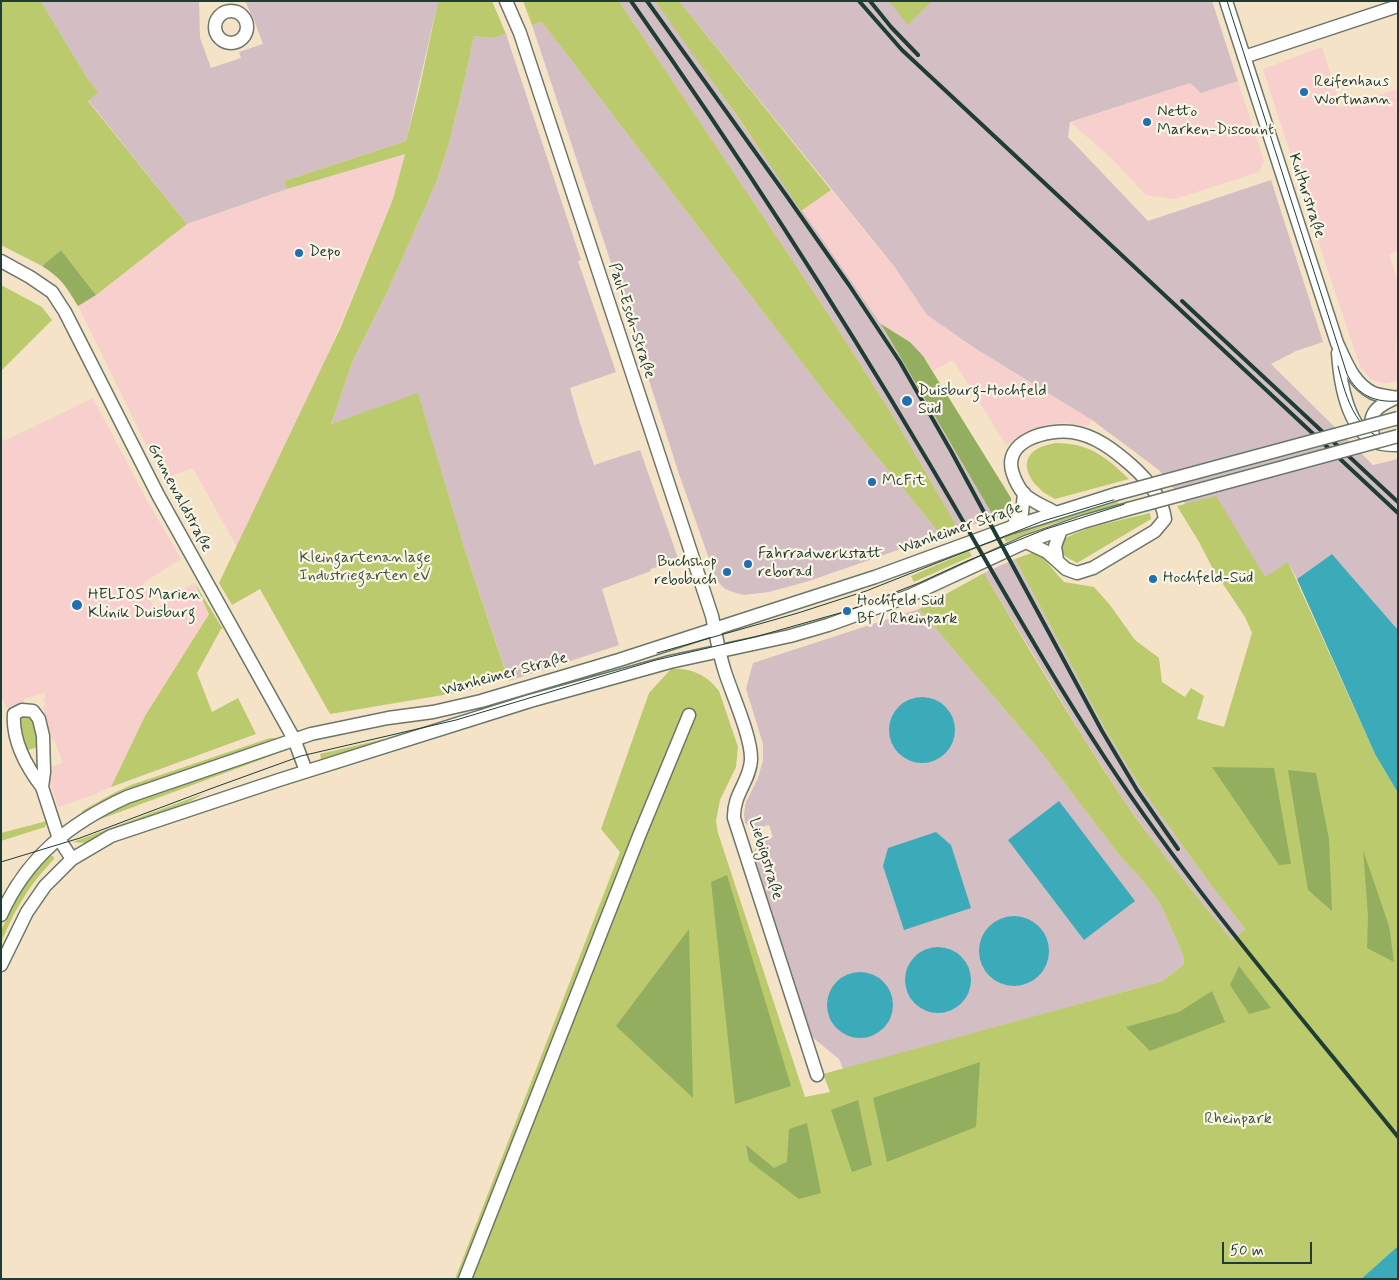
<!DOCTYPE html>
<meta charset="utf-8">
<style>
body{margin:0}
#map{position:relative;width:1399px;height:1280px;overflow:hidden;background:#f4e3c7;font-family:Mynerve,sans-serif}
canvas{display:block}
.frame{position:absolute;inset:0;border:2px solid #1f3d34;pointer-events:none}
.scale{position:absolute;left:1222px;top:1242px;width:90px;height:22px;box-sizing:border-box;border:2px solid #1f3d34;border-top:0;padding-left:6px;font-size:15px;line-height:18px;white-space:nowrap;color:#1f3d34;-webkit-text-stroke:4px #fcf5e5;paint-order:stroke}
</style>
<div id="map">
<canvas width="1399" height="1280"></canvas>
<div class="frame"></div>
<div class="scale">50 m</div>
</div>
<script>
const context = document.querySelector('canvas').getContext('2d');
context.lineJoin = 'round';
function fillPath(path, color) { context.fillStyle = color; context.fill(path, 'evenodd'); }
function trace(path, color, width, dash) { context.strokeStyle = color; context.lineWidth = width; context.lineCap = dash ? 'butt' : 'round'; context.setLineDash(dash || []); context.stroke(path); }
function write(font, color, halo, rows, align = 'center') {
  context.font = font + ' Mynerve,sans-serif'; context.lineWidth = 4.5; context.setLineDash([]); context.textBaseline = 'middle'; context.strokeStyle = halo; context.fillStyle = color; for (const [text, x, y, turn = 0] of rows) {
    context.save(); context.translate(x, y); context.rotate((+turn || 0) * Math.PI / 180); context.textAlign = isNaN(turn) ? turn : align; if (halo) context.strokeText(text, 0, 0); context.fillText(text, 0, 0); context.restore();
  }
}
fillPath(new Path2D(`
 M1322 47 1341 107 1398 89V251L1389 254 1398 281V341H1396L1398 380 1388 383H1381L1370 379 1360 366 1331 280 1263 69Z
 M1238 81 1264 161 1259 172 1175 199 1146 195 1111 158 1070 122 1190 83 1201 93Z
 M405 153 393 199 322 369 237 547 193 469H189L163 479 78 306 106 287 187 224 287 189Z
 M831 190 894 266 927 315 963 341 1092 420 1088 426 1064 423 1050 424 1006 445 953 360 933 371 910 342 881 324 801 211Z
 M93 398 148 502 181 559 143 583 155 609 193 583 209 613 145 716 111 787 93 795 58 807 45 769 63 763 54 739H52L43 707 46 706 43 699 46 698 44 693 24 699V704L6 708 1 694V436L4 441Z`), '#f7d0cd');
fillPath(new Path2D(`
 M41 1H199L200 38 211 68 241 58 239 52 263 44 254 20 245 1H438L406 141 284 181 287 189 187 224 88 100 97 92 87 78Z
 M619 1H655L679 33 881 324 995 519 958 528 893 416 831 318Z
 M679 1H1212L1238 81 1201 93 1190 83 1070 122 1068 137 1148 221 1271 180 1323 342 1296 351 1271 364 1373 465 1398 459V630L1332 554 1297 579 1288 562 1327 751 1190 1187 1304 726 1186 505 1159 470 1092 420 973 347 927 315 894 266Z
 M542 22 822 389 941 535 809 581 769 592 744 595 736 593 725 589 717 581 679 474 624 302 532 25Z
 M506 34 581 260 578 261 616 372 570 388 579 420 594 465 640 450 679 561 650 569 651 571 602 589 619 645 509 681 465 550 418 394 331 424 353 360 388 290 436 183 448 147 465 78 474 36 492 38Z
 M1015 559 1105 729 1141 788 1211 885 1245 929 1232 940 1159 849 1123 799 1085 740 984 573Z
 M919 609 1041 752 1120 856 1139 876 1160 903 1183 955 1184 964 1163 981 843 1069 839 1059 812 1037 752 855 759 842 773 837 769 825 753 829 745 823 744 814 746 802 758 778 763 760V744L746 689 753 663Z`), '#d2bec3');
fillPath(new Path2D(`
 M1 1H41L87 78 98 92 88 101 187 224 96 295 61 250 42 266 1 245Z
 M438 1H492L506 34 492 38 474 36 465 78 448 147 436 183 388 290 353 360 331 424 418 393 465 550 508 679 461 692 330 714 260 589 232 605 219 583 340 329 393 199 405 154 287 189 284 181 406 141 420 86Z
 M523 1H619L831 318 893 416 958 528 941 535 822 389 542 22 532 25Z
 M655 1H679L831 190 801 211 742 123Z
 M889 1H932L908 25Z
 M1 285 42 307 52 320 1 371Z
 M1056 443C1089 443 1106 457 1129 479L1055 499C1050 496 1043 493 1039 488 1025 475 1020 456 1041 447 1045 445 1051 444 1056 443Z
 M1216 496 1265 577 1288 562 1375 754 1398 793V1246L1361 1279H455L620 852 601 829 649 693 671 669C691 667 708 676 719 691L738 747 736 767 720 800 716 821 718 833 805 1097 830 1092 823 1074 1163 981 1184 964 1183 955 1160 903 1139 876 1120 856 1041 752 919 609 984 573C1029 649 1074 725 1123 799 1156 848 1195 893 1232 940L1245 929 1211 885 1141 788 1105 729 1015 559 1034 552 1042 557 1064 582 1094 587 1110 605 1135 640 1159 658 1162 682 1185 697 1191 688 1204 696 1197 719 1224 727 1252 633 1245 617 1213 569 1199 542 1177 506Z
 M1117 502 1119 504 1046 526 1006 542 1004 538 1045 523Z
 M1150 513 1151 519 1077 563 1063 555C1062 549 1060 545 1064 540 1072 530 1134 517 1150 513Z
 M969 551 972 556 914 582 911 576Z
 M194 582 223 629H221L197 673 212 712 238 698 256 734 111 787 145 716 209 614Z
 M25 715 30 716C36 725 38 735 38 747L25 751 18 722 21 717Z
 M270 738H276L125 792 96 804 83 813 82 811 114 793 131 785Z
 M384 739V741L321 759 320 754Z
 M287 748V750L98 820 97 818 140 799Z
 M205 793 183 805 109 831 85 843 73 842Z
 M47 821 45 827 1 841V833Z
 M50 855 54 857V859L38 877 27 892 14 914 1 942V930L21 889 32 875Z`), '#bbca6c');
fillPath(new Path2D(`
 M61 250 96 295 78 306C66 286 61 278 42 266Z
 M881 324 910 342 923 356 1011 498C1012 510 1006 516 995 519Z
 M1212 767 1274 768 1291 864 1279 865Z
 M1288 770 1316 773 1329 839 1332 911 1308 890Z
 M1363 850 1389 926 1394 962 1367 948 1368 916Z
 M727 875 791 1086 735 1104 711 882Z
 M689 929 693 1098 616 1026Z
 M1239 966 1271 1008 1249 1014 1230 985Z
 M1212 991 1225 1022 1150 1051 1126 1027 1179 1012Z
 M980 1062 976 1127 887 1162 873 1098Z
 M858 1100 872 1165 852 1172 831 1110Z
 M807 1123 821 1193 799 1199 749 1161 746 1145 774 1168 787 1162 789 1129Z`), '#94ae60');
fillPath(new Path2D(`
 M1332 554 1398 630V793L1375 754 1297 579Z
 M889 730a33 33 0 1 1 66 0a33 33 0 1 1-66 0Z
 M1059 801 1135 901 1084 940 1008 840Z
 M936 832 951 845 971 908 904 930 883 866 888 848Z
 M979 951a35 35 0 1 1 70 0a35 35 0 1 1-70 0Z
 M905 980a33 33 0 1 1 66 0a33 33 0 1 1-66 0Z
 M827 1005a33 33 0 1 1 66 0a33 33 0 1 1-66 0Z
 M1398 1246V1279H1361Z`), '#3cabb9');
const minor = new Path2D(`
 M506 1 520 33 712 616C716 635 719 654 725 672 732 694 752 738 751 760 750 781 733 794 734 818L817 1075
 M1226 1 1337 343C1346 362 1353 383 1373 393 1380 396 1389 396 1396 398
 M215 27a16 16 0 1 1 32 0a16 16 0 1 1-32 0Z
 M1244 57 1398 6
 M1 261 30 277 52 292 65 312 158 495 294 739 306 771
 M1338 353C1340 381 1347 431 1378 443 1384 445 1391 445 1398 445
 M1373 435C1366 412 1379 405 1398 397
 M1012 527 1022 513 1024 493
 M1026 542 1047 552 1066 569 1077 573 1093 568 1155 531 1165 519C1162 498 1147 479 1131 465 1115 451 1095 435 1072 432 1048 429 1001 440 1013 474 1015 480 1019 488 1024 494 1032 502 1046 507 1056 513
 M1057 560 1055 546 1061 530
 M42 787C26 766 12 741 14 714L22 710 33 711 39 719 43 736 44 772 42 787 59 839 72 859
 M1 915C27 857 70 823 127 797L311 734 388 718 433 712 481 701 619 660 875 577 1012 527 1116 494
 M1 965 27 912 45 886 72 859 111 836 279 780 530 701 670 662 790 636 828 625 909 596 1026 542 1083 522 1128 509
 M465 1279 639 836 689 715`);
trace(minor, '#6a7767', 15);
trace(minor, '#fff', 12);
trace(new Path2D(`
 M1227 1 1347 374C1357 395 1375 403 1398 401
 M1338 366C1346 399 1358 440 1398 442
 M657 653 798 613 866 591 1043 521 1133 494
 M1 862 80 838 210 789 301 756 456 720 656 660 755 637 847 611 919 583 967 561 1046 529 1125 504 1398 431`), '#1f3d34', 1);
trace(new Path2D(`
 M631 1C734 148 832 299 923 453 984 555 1041 661 1107 761 1194 893 1299 1014 1398 1137
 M647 1 786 195 849 285 900 362 951 451 1102 731 1137 790 1178 849
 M859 1 902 50 1398 513
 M870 1 891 27 918 55
 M1182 301 1398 502`), '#1f3d34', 4);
const minorBridge = new Path2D(`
 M1116 494 1398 418
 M1128 509 1398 436`);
trace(minorBridge, '#6a7767', 15, []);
trace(minorBridge, '#fff', 12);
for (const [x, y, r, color] of [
 [1304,92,5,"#1f6fb2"],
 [1147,122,5,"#1f6fb2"],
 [299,253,5,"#1f6fb2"],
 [907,401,6,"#1f6fb2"],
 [872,482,5,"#1f6fb2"],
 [748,564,5,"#1f6fb2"],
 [727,572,5,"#1f6fb2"],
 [1153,579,5,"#1f6fb2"],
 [77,605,6,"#1f6fb2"],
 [847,611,5,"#1f6fb2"]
]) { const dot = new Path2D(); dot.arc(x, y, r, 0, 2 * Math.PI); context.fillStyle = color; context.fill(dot); trace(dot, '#fcf5e5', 2); }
write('16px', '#1f3d34', '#fcf5e5', [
 ["Reifenhaus",1314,83],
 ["Wortmann",1314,101],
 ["Netto",1157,113],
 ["Marken-Discount",1157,131],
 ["Depo",309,253],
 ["Duisburg-Hochfeld",918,392],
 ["Süd",918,410],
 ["McFit",882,482],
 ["Fahrradwerkstatt",758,555],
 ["reborad",758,573],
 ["Buchshop",717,563,"right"],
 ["rebobuch",717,581,"right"],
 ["Hochfeld-Süd",1163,579],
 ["HELIOS Marien",88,596],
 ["Klinik Duisburg",88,614],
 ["Hochfeld Süd",857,602],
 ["Bf / Rheinpark",857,620]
], 'left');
write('16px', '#1f3d34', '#fcf5e5', [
 ["Kulturstraße",1306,196,72],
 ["Paul-Esch-Straße",631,321,72],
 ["Grunewaldstraße",179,498,62],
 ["Wanheimer Straße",961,529,-19],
 ["Wanheimer Straße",505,675,-15],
 ["Liebigstraße",765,859,73]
]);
write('16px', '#3e593f', '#fcf5e5', [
 ["Kleingartenanlage",365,559],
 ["Industriegarten eV",365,577],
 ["Rheinpark",1238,1120]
]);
</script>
